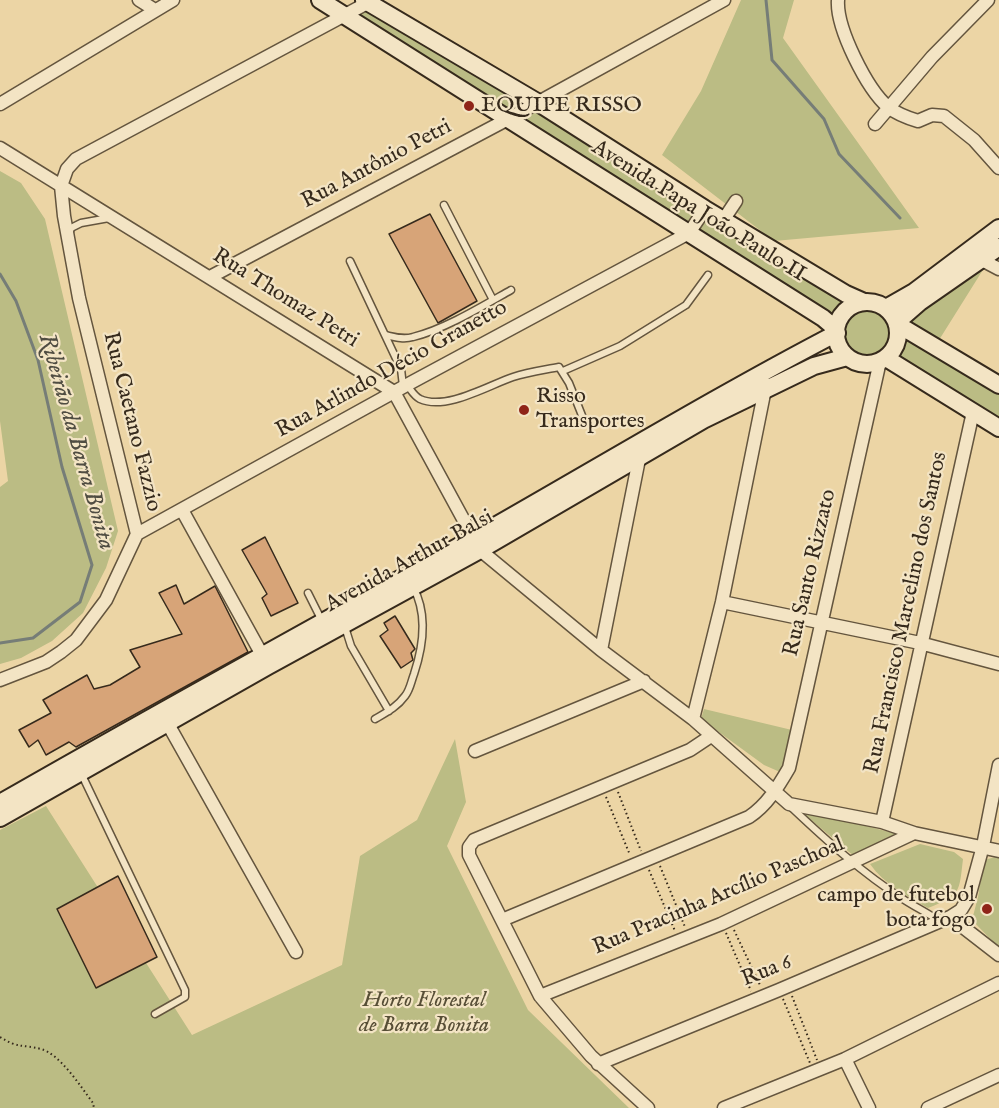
<!DOCTYPE html>
<meta charset="utf-8">
<style>
body{margin:0}
canvas{display:block;background:#ecd5a5}
</style>
<canvas width="999" height="1108"></canvas>
<script>
const context = document.querySelector('canvas').getContext('2d');
context.lineJoin = 'round';
function fillPath(path, color) { context.fillStyle = color; context.fill(path, 'evenodd'); }
function trace(path, color, width, dash) { context.strokeStyle = color; context.lineWidth = width; context.lineCap = dash ? 'butt' : 'round'; context.setLineDash(dash || []); context.stroke(path); }
function write(font, color, halo, rows, align = 'center') {
  context.font = font + ' "IM FELL English",serif'; context.lineWidth = 4.5; context.setLineDash([]); context.textBaseline = 'middle'; context.strokeStyle = halo; context.fillStyle = color; for (const [text, x, y, turn = 0] of rows) {
    context.save(); context.translate(x, y); context.rotate((+turn || 0) * Math.PI / 180); context.textAlign = isNaN(turn) ? turn : align; if (halo) context.strokeText(text, 0, 0); context.fillText(text, 0, 0); context.restore();
  }
}
fillPath(new Path2D(`
 M741 0H794L783 38 919 228 774 241 662 155 701 91Z
 M365 2 535 102 509 117 345 14Z
 M537 103 704 209 689 231 511 119Z
 M0 171 21 183 45 219 118 531 106 568 83 613 52 641 21 658 0 664V487L8 481 0 421Z
 M705 210 854 301 841 309 833 321 691 233Z
 M986 265 939 340 906 320Z
 M840 334a28 28 0 1 1 56 0a28 28 0 1 1-56 0Z
 M900 335 999 389V421L893 354Z
 M704 709 792 730 783 769 780 772 764 765 701 719Z
 M455 739 466 802 447 846 528 1010 629 1108H0V830L46 806 192 1035 342 965 360 856 417 820Z
 M797 808 897 834 855 857Z
 M920 844 954 852 963 859C959 893 961 895 928 908 907 896 884 884 870 864Z
 M999 856V948L972 920 978 897 984 860Z`), '#bbbc84');
trace(new Path2D(`
 M766 0 772 60 824 119 839 154 900 218
 M0 274 16 301 38 360 62 467 92 565 80 602 33 638 0 643`), '#767d77', 3);
const building = new Path2D(`
 M430 214 477 301 438 323 389 234Z
 M265 537 298 603 271 616 262 598 267 594 242 550Z
 M176 585 184 604 215 586 248 652 76 747 69 742 46 755 38 740 29 747 19 730 51 713 43 700 87 675 94 689 110 685 140 667 130 650 182 634 159 593Z
 M395 616 415 649 411 653 413 660 401 668 380 636 388 630 384 623Z
 M118 876 157 957 96 988 57 909Z`);
fillPath(building, '#d7a478');
trace(building, '#362a1c', 1.5);
const lane = new Path2D(`
 M444 205 493 300
 M69 234 71 228 81 223 109 218
 M350 261 401 369 403 386
 M385 335C394 337 403 340 413 337 445 329 481 307 511 290
 M563 371 620 346 686 305 708 275
 M407 385C411 390 414 396 420 399 446 411 489 385 513 377 528 372 544 370 559 367L569 383 583 418
 M308 593 322 621
 M345 627 351 646 389 711
 M375 719C387 712 397 707 405 696 410 690 411 682 414 674 423 647 428 614 413 587
 M81 773 185 990V997L155 1014
 M791 807C826 840 862 873 903 899 915 907 928 913 939 921`);
const street = new Path2D(`
 M139 0 155 10
 M838 0C836 28 867 89 888 107 897 114 908 118 918 121L932 115 944 116 974 140 999 168
 M0 104 173 0
 M875 124 932 57 988 0
 M0 148 394 392 480 550 601 650 693 719 789 804 882 822 914 833 999 851
 M724 219 736 201
 M978 255 982 260 999 269
 M210 277 508 119 724 0
 M182 510 266 662
 M137 534 414 381 689 233 705 209
 M722 602 920 643 999 664
 M601 650 640 454
 M0 680 46 662 61 652 76 640 106 600 137 534 79 298 64 216 61 186 67 169 76 159 373 0
 M164 717 296 952
 M693 719 722 602 766 384
 M475 751 644 681
 M882 822 973 412
 M950 917 999 955
 M502 920 749 817C767 805 778 787 789 768L880 361
 M540 996 721 924 914 833
 M845 1059 869 1108
 M598 1064 779 990 950 917 961 910 969 897 983 846 999 765
 M648 1108 591 1056 540 996 469 855V847L474 840 690 750 711 736
 M724 1108 845 1059 999 983
 M928 1108 999 1075`);
const secondary = new Path2D(`
 M320 0 823 318 836 329
 M364 0 537 102 705 209 846 294 864 302
 M836 333a31 31 0 1 1 62 0a31 31 0 1 1-62 0Z
 M886 308 914 292 999 228
 M897 322 920 302 999 247
 M897 324 999 385
 M886 358 999 428
 M0 803C162 710 325 621 488 530 604 464 718 395 837 333
 M0 818 268 666 480 550 703 420 814 366 847 357`);
trace(lane, '#64553e', 9);
trace(street, '#64553e', 15);
trace(secondary, '#362a1c', 20);
trace(new Path2D(`
 M618 792 641 851
 M606 797 630 855
 M660 866 685 927
 M649 870 675 931
 M734 930 760 985
 M726 933 751 991
 M792 996 817 1060
 M783 999 810 1063
 M0 1037C19 1049 22 1044 41 1049 60 1054 81 1087 93 1103L94 1108`), '#362a1c', 2, [1.5, 3]);
trace(lane, '#f3e4c4', 6);
trace(street, '#f3e4c4', 12);
trace(secondary, '#f3e4c4', 16);
for (const [x, y, r, color] of [
 [469,106,6,"#8f2418"],
 [524,410,6,"#8f2418"],
 [987,909,6,"#8f2418"]
]) { const dot = new Path2D(); dot.arc(x, y, r, 0, 2 * Math.PI); context.fillStyle = color; context.fill(dot); trace(dot, '#f3e4c4', 2); }
write('22px', '#362a1c', '#f3e4c4', [
 ["EQUIPE RISSO",481,106],
 ["Risso",536,397],
 ["Transportes",536,422],
 ["campo de futebol",975,896,"right"],
 ["bota fogo",975,921,"right"]
], 'left');
write('22px', '#362a1c', '#f3e4c4', [
 ["Rua Antônio Petri",377,165,-28],
 ["Avenida Papa João Paulo II",698,212,32],
 ["Rua Thomaz Petri",285,299,32],
 ["Rua Arlindo Décio Granetto",392,370,-29],
 ["Rua Caetano Fazzio",131,422,76],
 ["Avenida Arthur Balsi",410,562,-29],
 ["Rua Santo Rizzato",811,573,-77],
 ["Rua Francisco Marcelino dos Santos",907,613,-78],
 ["Rua Pracinha Arcílio Paschoal",719,897,-23],
 ["Rua 6",767,972,-22]
]);
write('italic 22px', '#574e36', '#f3e4c4', [
 ["Horto Florestal",424,1001],
 ["de Barra Bonita",424,1026]
]);
write('italic 24px', '#504d42', '#f3e4c4', [
 ["Ribeirão da Barra Bonita",75,442,74]
]);
</script>
